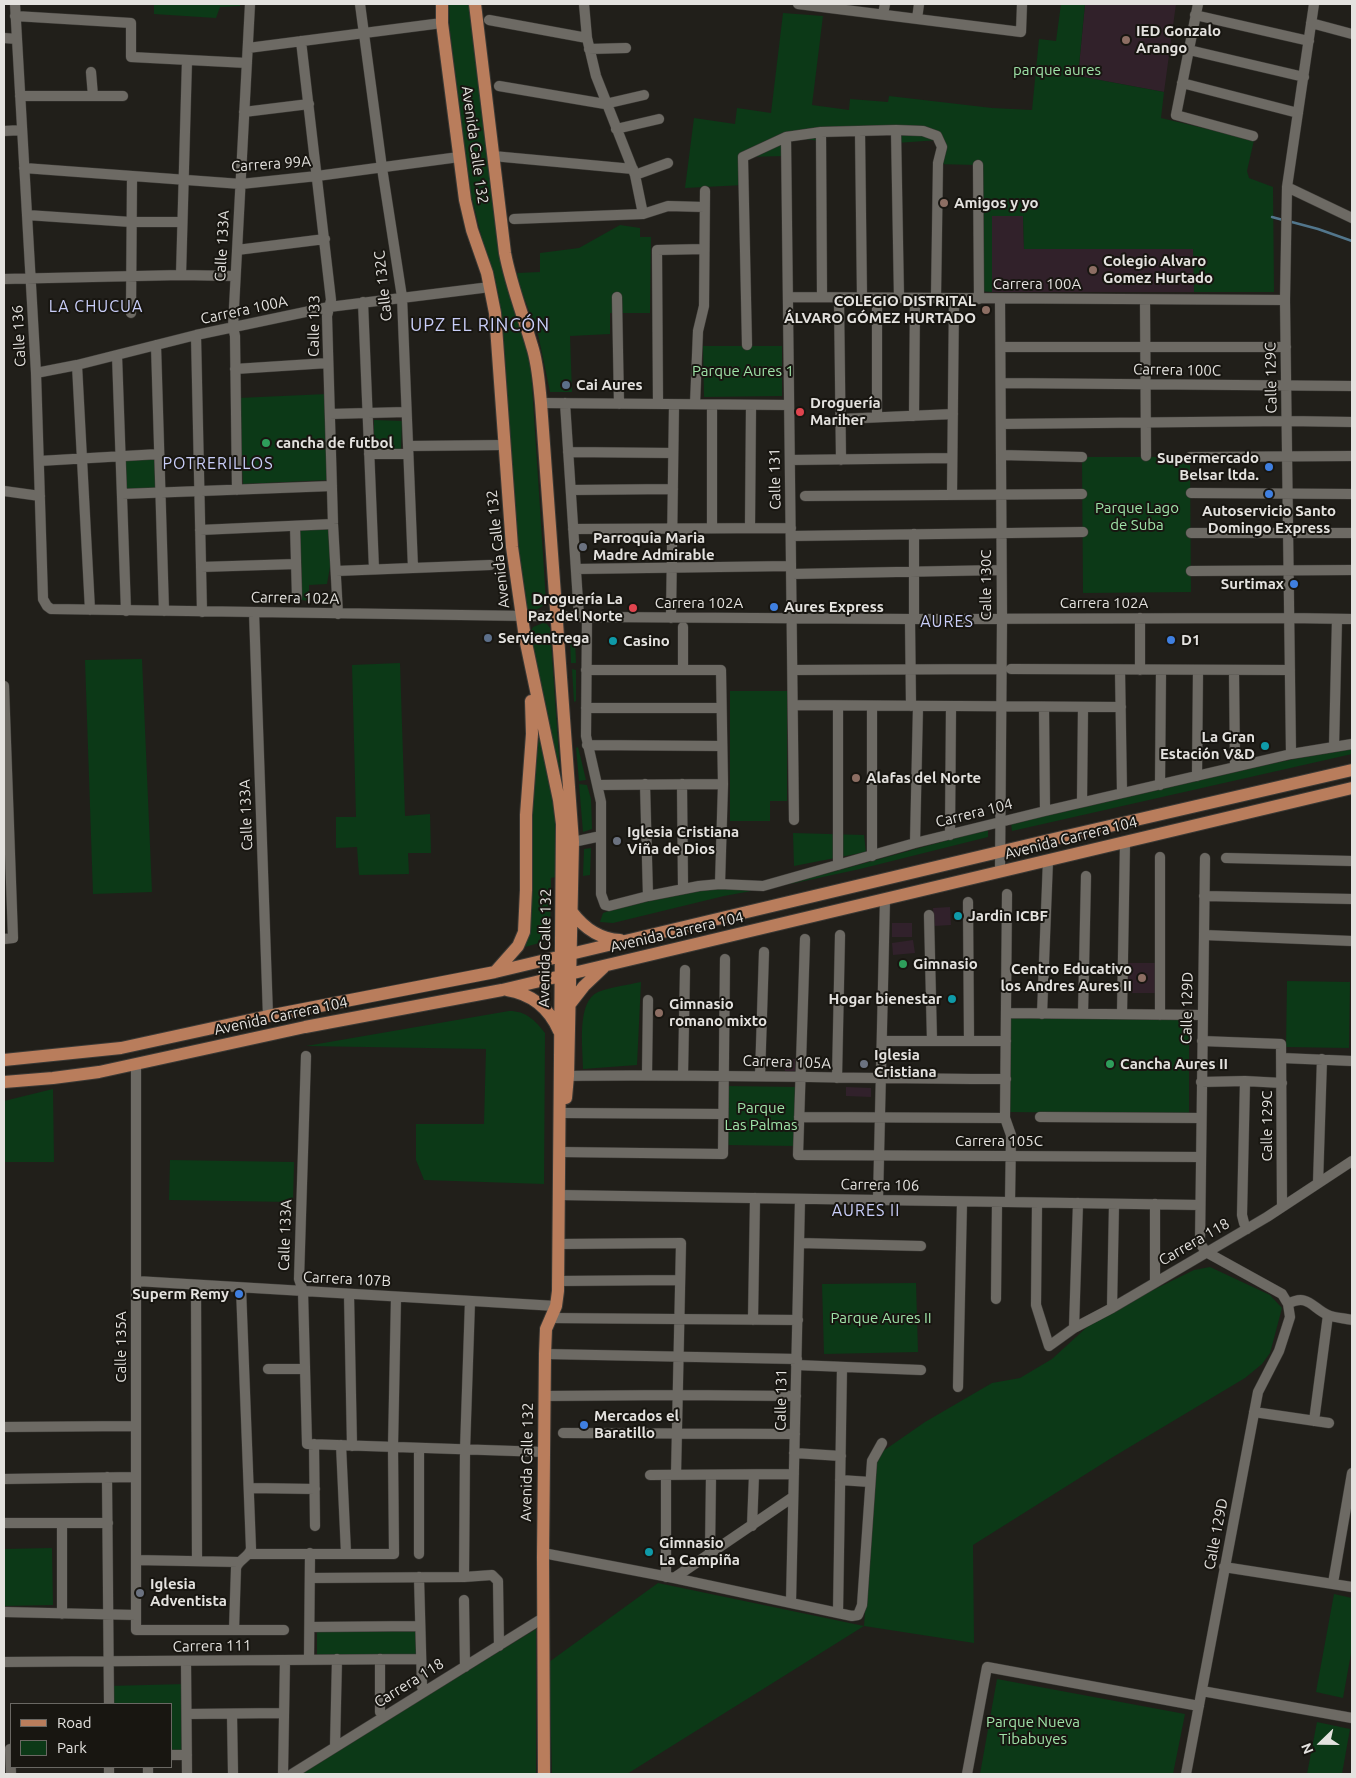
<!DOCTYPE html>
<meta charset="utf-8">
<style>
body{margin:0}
#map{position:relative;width:1356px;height:1778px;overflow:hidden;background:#211f1a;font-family:Ubuntu,sans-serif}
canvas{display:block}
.frame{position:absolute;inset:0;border:5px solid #e4e2df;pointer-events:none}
.legend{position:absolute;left:10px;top:1703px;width:162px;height:65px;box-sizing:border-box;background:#181611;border:1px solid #6a6863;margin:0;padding:6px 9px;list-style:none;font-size:15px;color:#e4e2df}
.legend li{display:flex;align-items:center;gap:10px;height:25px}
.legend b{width:25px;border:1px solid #6a6863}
.north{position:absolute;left:1296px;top:1718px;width:50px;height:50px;-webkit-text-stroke:4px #181611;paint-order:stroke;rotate:248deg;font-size:14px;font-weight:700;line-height:20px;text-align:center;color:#e4e2df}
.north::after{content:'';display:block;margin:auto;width:18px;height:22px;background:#e4e2df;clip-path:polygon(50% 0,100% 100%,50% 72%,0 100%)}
</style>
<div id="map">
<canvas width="1356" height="1778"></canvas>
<div class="frame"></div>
<ul class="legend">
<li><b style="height:6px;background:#b97d5c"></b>Road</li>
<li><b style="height:14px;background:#0c3917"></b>Park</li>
</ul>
<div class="north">N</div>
</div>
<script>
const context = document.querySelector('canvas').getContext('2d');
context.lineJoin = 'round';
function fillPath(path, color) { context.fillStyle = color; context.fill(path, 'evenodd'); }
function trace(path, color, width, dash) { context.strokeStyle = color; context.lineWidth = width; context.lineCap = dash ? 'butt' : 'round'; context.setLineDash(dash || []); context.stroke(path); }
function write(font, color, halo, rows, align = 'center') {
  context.font = font + ' Ubuntu,sans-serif'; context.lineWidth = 4; context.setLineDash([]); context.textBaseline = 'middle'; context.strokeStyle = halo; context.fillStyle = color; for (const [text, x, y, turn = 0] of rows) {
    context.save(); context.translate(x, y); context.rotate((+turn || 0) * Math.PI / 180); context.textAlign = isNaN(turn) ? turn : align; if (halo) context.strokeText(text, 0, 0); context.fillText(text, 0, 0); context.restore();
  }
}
fillPath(new Path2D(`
 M950 907 951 925 934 926 933 908Z
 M892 923H912V937H892Z
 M913 940 915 953 893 955 892 943Z
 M846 1087 871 1088V1097L846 1096Z`), '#31212b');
fillPath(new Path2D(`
 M1085 4H1176L1164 92 1078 76Z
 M992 216H1023L1024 249H1194V292H992Z
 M1126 963H1157V993H1126Z
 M785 1059H795V1071H785Z`), '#31212a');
fillPath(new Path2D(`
 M154 4H240V6L220 7 216 18 154 14Z
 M449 4H470L484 132 501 259 527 349 531 370 546 601C542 609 534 612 526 609L524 604 512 473 503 332 498 292 483 243 469 186 450 32Z
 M1061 4H1085L1078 76 1164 92 1161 118 1254 140 1247 171 1249 178 1273 187 1274 292H1194L1193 249H1024L1023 216H992V292L979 291 978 165 934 164 939 140 896 143V130L821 132V141L786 137V156L743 157 744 185 685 188 694 118 735 124 737 108 771 113 783 13 823 16 812 105 849 110 850 99 888 102 889 96 992 108 1032 110 1039 39 1056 41Z
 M620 225 640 228V237H651L650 313H610V334L570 336 572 392H550L538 334 521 290 517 273 540 272V253L579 248Z
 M703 346H782V396L704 397Z
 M327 394 329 480 243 484 238 398Z
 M374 420 402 421 401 449 374 450Z
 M1082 457H1190L1191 592 1083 593Z
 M155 459V489L125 491V460Z
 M329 529 331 561 327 584 309 585V601L301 600 300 530Z
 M543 623 547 624 550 628 562 798 530 633 533 627Z
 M570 638H575L576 663H571Z
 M142 659 152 892 93 894 85 660Z
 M400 663 405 816 430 814 431 853H408L409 874 359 875 357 847 336 848V817H356L352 665Z
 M572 669 576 670V701L574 702Z
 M730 691H787V801H770V821H730Z
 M539 736 551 787 555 810 556 877 551 878 550 940 525 947 528 935 532 792Z
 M578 747 586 780 579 781 576 748Z
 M1352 748V754L1012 831 1011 823 1274 763Z
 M579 784 587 785 591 799 592 829 583 832Z
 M988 829V837L860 869 795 883 724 896 613 923 600 922 603 913 620 907 693 891 836 871Z
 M793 833 864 835 866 852 794 866Z
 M591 848 590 875 583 876 584 849Z
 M1287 981 1350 982 1349 1048 1286 1047Z
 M641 982 637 1065 583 1069C583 1048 576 1002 598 992 611 987 627 985 641 982Z
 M509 1011C526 1011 535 1020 545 1033L544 1184 424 1180 416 1160V1124H484L486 1049 306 1046Z
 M1010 1017 1189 1020V1114L1009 1112Z
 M726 1086 796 1087V1146L726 1145Z
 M53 1089 54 1162H4V1101Z
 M170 1160 294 1162 293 1202 169 1200Z
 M1210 1267 1270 1295 1282 1308 1270 1353 1262 1364 1245 1378 1113 1457 973 1545 974 1643 864 1626 627 1774H552L549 1662 658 1583 864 1626 876 1456 925 1422 992 1383 1020 1378 1052 1359 1098 1317 1194 1270Z
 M916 1283 918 1352 824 1354 822 1284Z
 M52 1548 53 1605 4 1606V1549Z
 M1334 1594 1352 1598V1648L1343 1698 1316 1692Z
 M536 1629V1774H298Z
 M317 1630H417L418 1656 317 1657Z
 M997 1679 1185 1714 1173 1774H980Z
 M186 1684 187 1755H171V1704H109L108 1686Z
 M1317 1722 1350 1729 1342 1774H1307Z`), '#0c3917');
trace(new Path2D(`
 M1272 217 1283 220
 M1288 221 1318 229 1352 241`), '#52768c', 2.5);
const minor = new Path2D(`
 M15 4 36 373 43 599 47 606 51 609 597 617 910 619 1289 618 1352 619
 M360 4 382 168 402 297 413 568
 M584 4 587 38 596 76 635 175 643 214
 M798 4 1021 32 1022 4
 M1198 4 1176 115 1253 136
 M883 14 885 4
 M1195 15 1309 41
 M15 16 131 23V57L247 63
 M917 19 919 4
 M489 20 587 38
 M1311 23 1352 34
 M4 38 17 39
 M301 41 331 300 327 316 333 524 338 614
 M248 48 442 23
 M589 49 626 48
 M1189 50 1304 77
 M91 72 93 96
 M1182 83 1298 113
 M499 86 605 104 644 95
 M20 96H123
 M244 112 309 104
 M616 129 659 119
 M896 130 899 298
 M4 131 22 130
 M860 131 862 298
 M821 132 822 297
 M786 137 794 820
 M493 156 633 169
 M978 165 979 299
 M24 168 241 184 317 176 459 157
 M635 175 668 163
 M1287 187 1352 218
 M27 215 131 222H182
 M514 219 643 214 668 206 704 207
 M237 250 325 239
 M181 275 187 60
 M4 279 181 275 235 276
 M617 297 619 404
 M788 297 1285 300
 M839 298 841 460
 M877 298V417
 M1145 300 1146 456
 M363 302 374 569
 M131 313 132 176
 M196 335 202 612
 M156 345 164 611
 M747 345 743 157 786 137 821 132 896 130 923 131 937 136 942 147 938 163 936 298
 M1001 347H1286
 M117 355 126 611
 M77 365 90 610
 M235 369 328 363
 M36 373 77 365 196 335 329 307 490 287
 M1001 383 1352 386
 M541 403 789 405
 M565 403 579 617
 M658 404 657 250 704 249
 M695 404 698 331 704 306 705 191
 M712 405V527
 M330 414 406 412
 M914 416 915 298
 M840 419 953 414
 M1001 424 1287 421 1352 422
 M408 446 504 445
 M568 452 673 453
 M369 454H408
 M1001 455 1082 457
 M1190 457 1352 456
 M790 460 952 458
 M39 461 159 454
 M237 490 235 336 233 327 250 4
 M571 490 673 489
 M4 491 40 496
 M1191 493 1352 494
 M122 494 332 486
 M952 495 954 298
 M805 496 1082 494
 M295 526 297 597
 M750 527 751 405
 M573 529 791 528
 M200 530 333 524
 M1191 533H1352
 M791 536 1083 532
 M201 567 296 564
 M576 569 791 566
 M336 571 490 565
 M1191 571 1352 570
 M792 574 1001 570
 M254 612 268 1016
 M587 617 586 736 601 802V894L605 905 609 906 648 896 699 886 720 884 763 886 915 843 1045 811 1291 754 1352 744
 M671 618 674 405
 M1140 618V670
 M910 619 911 706
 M914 619V534
 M683 627V669
 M1011 669 1290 670
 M586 670H721L723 784 720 884
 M793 670 1001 669
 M1120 670 1122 793
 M1234 671 1235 766
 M4 686 13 938 4 939
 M793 705 1121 707
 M1044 707 1045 811
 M586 708H721
 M587 745 721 746
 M1334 747 1337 619
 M1291 754 1285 300 1287 187 1314 4
 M1197 776 1198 670
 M645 784 648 896
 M682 784 683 888
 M598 785 723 784
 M1160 785 1161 670
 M1082 802 1083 707
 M950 835 951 706
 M573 842 601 836
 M915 843 918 706
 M872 856V706
 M1160 857V1015
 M1226 858 1352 861
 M838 865V706
 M1000 872 1002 618 1000 299
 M1007 894 1005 1118 1011 1135 1010 1202
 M1204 896 1352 899
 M968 902 969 1041
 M929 915 932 1041
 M1204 935 1352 941
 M805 939 798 1155 1200 1157
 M1006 1013 1202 1015
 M1042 1014 1048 860
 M1083 1014 1086 876
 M1122 1014 1125 842
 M882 1041H1006
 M1202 1041 1281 1044 1282 1207
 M306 1056 299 1279 303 1291 307 1444 544 1452
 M1282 1058 1352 1061
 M136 1064V1630H284
 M647 1075 648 1000
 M683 1075 685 970
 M568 1076C714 1074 860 1079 1006 1079
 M760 1076 764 952
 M837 1078 840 935
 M1245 1081 1242 1215 1244 1223 1247 1229
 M1201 1082 1245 1081 1282 1083
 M564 1113 723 1114
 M799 1117 1005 1118
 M1040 1117 1201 1118
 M560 1152 723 1154 725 959
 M1318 1183 1322 1059
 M559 1195 1199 1205
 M878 1200 885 899
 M1037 1203 1036 1305 1049 1346 1074 1328 1112 1308 1267 1217 1352 1161
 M799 1243 921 1246
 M559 1244 681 1243 676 1475
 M136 1281 556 1306
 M558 1281 680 1280
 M1155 1281V1204
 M196 1285 197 1561
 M349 1294 352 1446
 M996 1299 997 1202
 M1288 1304C1308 1293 1312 1308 1328 1315 1335 1318 1345 1318 1352 1320
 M1112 1308 1114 1204
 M550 1318 798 1320
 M753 1320 755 1198
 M1074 1328 1078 1203
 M545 1354 797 1359
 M796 1365 921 1370
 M268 1369H305
 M958 1387 962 1202
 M544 1396 678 1395 796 1396
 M1254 1412 1329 1423
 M1314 1421 1328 1315
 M4 1427 135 1426
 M563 1433 795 1434
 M314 1444 315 1526
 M341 1445 346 1553
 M794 1453 841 1456
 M650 1475 794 1474
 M107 1477 109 1704
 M4 1479 136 1477
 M840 1480 870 1482
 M250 1488 315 1489
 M4 1523H108
 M62 1523V1614
 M752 1526 754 1475
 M543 1553 674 1578 852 1616 858 1615 862 1605 872 1461 882 1443
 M710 1553 711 1475
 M249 1554H394L393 1447 396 1297
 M419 1554V1448
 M136 1560 238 1562
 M1224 1567 1352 1587
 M419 1577 422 1687
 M464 1577 465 1450 470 1301
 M666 1577V1475
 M310 1578 464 1577 492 1575 498 1581 499 1646
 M674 1578 793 1497
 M1333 1583 1352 1473
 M464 1600 465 1667
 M791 1602 800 1199
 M4 1612 136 1615
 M838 1613 842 1367
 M310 1627 420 1626
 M234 1630 236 1568C239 1559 248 1558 251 1549L241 1288
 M380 1659V1712
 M309 1660 310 1553
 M186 1661 187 1774
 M4 1662 421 1659
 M1202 1691 1352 1718
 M187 1714 283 1713
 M232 1714 233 1774
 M335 1747 337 1659
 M10 1749 11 1774
 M171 1755H187
 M109 1767V1774
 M148 1774V1767
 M283 1774 285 1660
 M292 1774 543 1618
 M967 1774 987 1667 1199 1706
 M1186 1774 1258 1392 1279 1351 1290 1317 1288 1304 1282 1294 1206 1252 1200 1243 1205 858`);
const major = new Path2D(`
 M442 4V23L465 200 472 230 487 273 495 313 512 547 525 638 559 800 562 824 558 1291 556 1306 546 1329 545 1354 543 1557 544 1774
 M475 4 505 253C511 285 523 315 532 346 538 364 539 384 541 403L573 842 568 1076 566 1098
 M572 912C584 928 600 939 620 940
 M495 972 518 946 524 932 526 890V815L532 734 531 701
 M507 990C532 994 549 1008 559 1031
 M570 1004 584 986 603 968
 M4 1060 121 1048 268 1016 495 972 1045 841 1352 770
 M4 1082 53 1078 99 1072 305 1027 502 990 1352 788`);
trace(minor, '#3b3935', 11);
trace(major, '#3b3935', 14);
trace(minor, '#6d6a64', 10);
trace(major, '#b97d5c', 12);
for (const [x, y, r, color] of [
 [1126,40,5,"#8d6e63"],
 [944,203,5,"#8d6e63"],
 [1093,270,5,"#8d6e63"],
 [986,310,5,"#8d6e63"],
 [566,385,5,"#5c6f8a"],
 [800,412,5,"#e0444e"],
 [266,443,5,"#2e9e5b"],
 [1269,467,5,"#3f7fe0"],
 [1269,494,5,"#3f7fe0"],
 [583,547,5,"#6b7280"],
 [1294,584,5,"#3f7fe0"],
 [774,607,5,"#3f7fe0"],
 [633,608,5,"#e0444e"],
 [488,638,5,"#5c6f8a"],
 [1171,640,5,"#3f7fe0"],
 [613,641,5,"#0f9aa8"],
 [1265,746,5,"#0f9aa8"],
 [856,778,5,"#8d6e63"],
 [617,841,5,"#6b7280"],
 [958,916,5,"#0f9aa8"],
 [903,964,5,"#2e9e5b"],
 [1142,978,5,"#8d6e63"],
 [952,999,5,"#0f9aa8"],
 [659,1013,5,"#8d6e63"],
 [864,1064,5,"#6b7280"],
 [1110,1064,5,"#2e9e5b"],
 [239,1294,5,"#3f7fe0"],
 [584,1425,5,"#3f7fe0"],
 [649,1552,5,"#0f9aa8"],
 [140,1593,5,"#6b7280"]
]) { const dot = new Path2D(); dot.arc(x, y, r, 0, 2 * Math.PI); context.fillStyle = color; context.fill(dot); trace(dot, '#181611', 2); }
write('bold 15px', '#e4e2df', '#181611', [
 ["IED Gonzalo",1136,31],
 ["Arango",1136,48],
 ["Amigos y yo",954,203],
 ["Colegio Alvaro",1103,261],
 ["Gomez Hurtado",1103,278],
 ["COLEGIO DISTRITAL",976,301,"right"],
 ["ÁLVARO GÓMEZ HURTADO",976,318,"right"],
 ["Cai Aures",576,385],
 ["Droguería",810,403],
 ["Mariher",810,420],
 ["cancha de futbol",276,443],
 ["Supermercado",1259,458,"right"],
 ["Belsar ltda.",1259,475,"right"],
 ["Autoservicio Santo",1269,511,"center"],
 ["Domingo Express",1269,528,"center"],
 ["Parroquia Maria",593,538],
 ["Madre Admirable",593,555],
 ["Surtimax",1284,584,"right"],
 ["Droguería La",623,599,"right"],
 ["Paz del Norte",623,616,"right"],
 ["Aures Express",784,607],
 ["Servientrega",498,638],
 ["D1",1181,640],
 ["Casino",623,641],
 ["La Gran",1255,737,"right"],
 ["Estación V&D",1255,754,"right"],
 ["Alafas del Norte",866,778],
 ["Iglesia Cristiana",627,832],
 ["Viña de Dios",627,849],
 ["Jardin ICBF",968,916],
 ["Gimnasio",913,964],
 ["Centro Educativo",1132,969,"right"],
 ["los Andres Aures II",1132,986,"right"],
 ["Hogar bienestar",942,999,"right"],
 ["Gimnasio",669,1004],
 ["romano mixto",669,1021],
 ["Iglesia",874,1055],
 ["Cristiana",874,1072],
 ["Cancha Aures II",1120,1064],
 ["Superm Remy",229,1294,"right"],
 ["Mercados el",594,1416],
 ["Baratillo",594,1433],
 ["Gimnasio",659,1543],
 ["La Campiña",659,1560],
 ["Iglesia",150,1584],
 ["Adventista",150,1601]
], 'left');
write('15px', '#9fe3a8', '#181611', [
 ["parque aures",1057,70],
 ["Parque Aures 1",743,371],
 ["Parque Lago",1137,508],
 ["de Suba",1137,525],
 ["Parque",761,1108],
 ["Las Palmas",761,1125],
 ["Parque Aures II",881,1318],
 ["Parque Nueva",1033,1722],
 ["Tibabuyes",1033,1739]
]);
write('15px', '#e4e2df', '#181611', [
 ["Avenida Calle 132",475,145,82],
 ["Carrera 99A",271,164,-4],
 ["Calle 133A",222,246,-87],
 ["Carrera 100A",1037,284],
 ["Calle 132C",383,286,-96],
 ["Carrera 100A",244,310,-12],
 ["Calle 133",314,326,-89],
 ["Calle 136",19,336,-93],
 ["Carrera 100C",1177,370,1],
 ["Calle 129C",1271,378,-91],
 ["Calle 131",775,479,-91],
 ["Avenida Calle 132",498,549,-96],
 ["Calle 130C",986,585,-90],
 ["Carrera 102A",295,598,1],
 ["Carrera 102A",699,603],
 ["Carrera 102A",1104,603],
 ["Carrera 104",974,813,-14],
 ["Calle 133A",246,815,-92],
 ["Avenida Carrera 104",1071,838,-14],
 ["Avenida Carrera 104",677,932,-13],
 ["Avenida Calle 132",545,948,-89],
 ["Calle 129D",1187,1008,-89],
 ["Avenida Carrera 104",281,1016,-12],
 ["Carrera 105A",787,1062,2],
 ["Calle 129C",1267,1126,-90],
 ["Carrera 105C",999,1141],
 ["Carrera 106",880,1185,1],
 ["Calle 133A",285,1235,-88],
 ["Carrera 118",1194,1242,-30],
 ["Carrera 107B",347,1279,3],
 ["Calle 135A",121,1347,-90],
 ["Calle 131",781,1400,-89],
 ["Avenida Calle 132",527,1462,-89],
 ["Calle 129D",1216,1534,-79],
 ["Carrera 111",212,1646,-1],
 ["Carrera 118",409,1683,-32]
]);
context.letterSpacing = '1px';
write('16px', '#c9cef9', '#181611', [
 ["LA CHUCUA",96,307],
 ["POTRERILLOS",218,464],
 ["AURES",947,622],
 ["AURES II",866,1211]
]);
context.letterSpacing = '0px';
context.letterSpacing = '1px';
write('18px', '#c9cef9', '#181611', [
 ["UPZ EL RINCÓN",480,325]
]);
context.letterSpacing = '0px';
</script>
